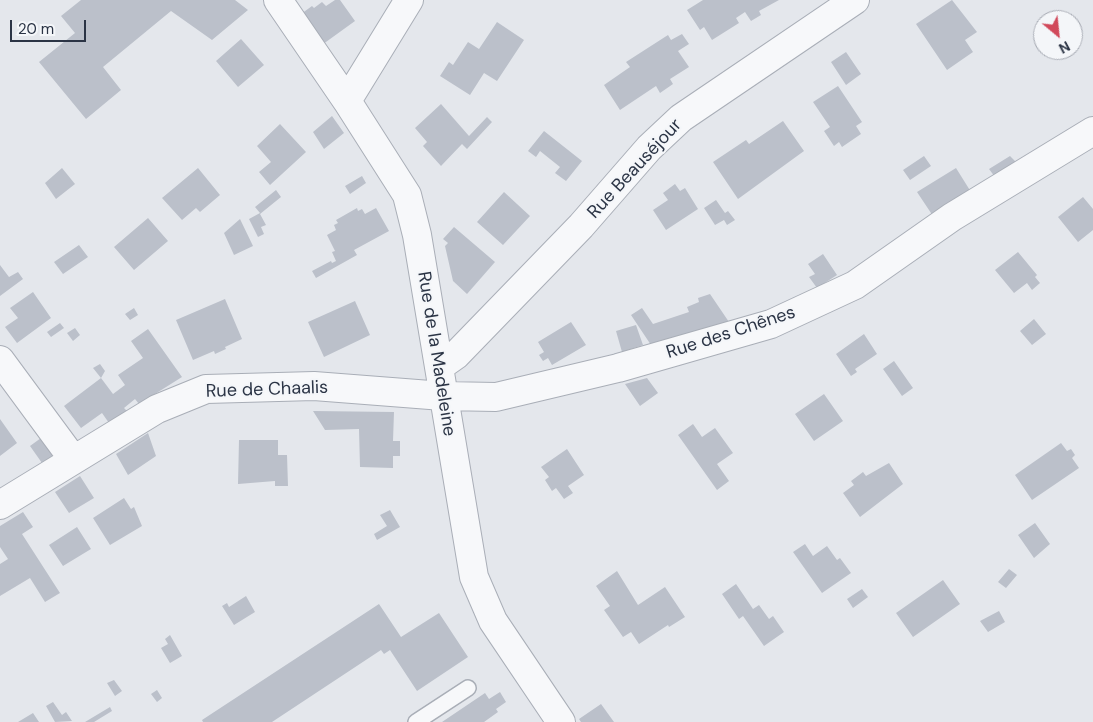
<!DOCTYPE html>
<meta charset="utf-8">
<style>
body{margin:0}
#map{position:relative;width:1093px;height:722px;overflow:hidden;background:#e4e7ec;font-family:"DM Sans",sans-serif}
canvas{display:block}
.north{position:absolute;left:1033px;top:10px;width:50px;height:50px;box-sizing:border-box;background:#f4f6f9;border:1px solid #a4a8b1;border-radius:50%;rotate:152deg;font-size:14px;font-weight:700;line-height:20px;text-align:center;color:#2b3445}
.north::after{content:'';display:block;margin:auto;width:18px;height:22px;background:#d1495b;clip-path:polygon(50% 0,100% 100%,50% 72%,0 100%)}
.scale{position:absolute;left:10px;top:20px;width:76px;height:22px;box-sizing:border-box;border:2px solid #2b3445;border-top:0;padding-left:6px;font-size:15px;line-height:18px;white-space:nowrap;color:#2b3445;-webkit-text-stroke:4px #f4f6f9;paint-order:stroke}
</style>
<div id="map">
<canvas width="1093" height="722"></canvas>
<div class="north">N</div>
<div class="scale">20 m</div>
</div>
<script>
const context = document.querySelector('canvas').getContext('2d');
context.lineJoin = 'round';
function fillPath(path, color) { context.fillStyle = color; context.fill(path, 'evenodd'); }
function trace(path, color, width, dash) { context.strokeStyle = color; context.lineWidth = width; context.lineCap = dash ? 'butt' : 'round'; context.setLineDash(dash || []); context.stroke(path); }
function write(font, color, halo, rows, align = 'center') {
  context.font = font + ' "DM Sans",sans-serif'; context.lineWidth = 4; context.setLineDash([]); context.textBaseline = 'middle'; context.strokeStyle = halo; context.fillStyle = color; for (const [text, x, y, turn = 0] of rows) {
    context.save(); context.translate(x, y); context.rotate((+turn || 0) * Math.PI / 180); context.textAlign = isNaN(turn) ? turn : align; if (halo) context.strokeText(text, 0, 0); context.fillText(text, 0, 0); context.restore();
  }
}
fillPath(new Path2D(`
 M81 0H235L248 10 212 40 171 11 103 67 121 90 86 119 39 62 75 33 61 16Z
 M335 0H340L355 21 319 47 297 17 312 6 314 8 322 2 326 6Z
 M703 0H779L759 11 761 15 751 21 745 12 736 18 739 23 712 40 704 27 700 30 687 10Z
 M952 0 977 32 965 40 973 52 947 70 916 24Z
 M497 22 524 40 497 81 484 73 470 95 440 76 449 62 453 65 468 42 479 49Z
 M682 34 689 44 678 51 689 67 670 79 673 84 660 93 656 86 620 110 604 85 630 67 626 62 668 35 671 40Z
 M241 39 264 65 238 87 216 61Z
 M846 52 861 74 846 85 831 62Z
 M838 86 862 122 856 126 861 134 842 147 839 142 834 146 824 131 830 127 813 102Z
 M441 104 469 136 487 117 492 122 467 149 462 144 441 166 423 146 427 142 415 128Z
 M332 116 344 133 324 149 313 132Z
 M783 121 804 151 738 199 713 162 746 140 749 144Z
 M280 124 306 152 270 185 259 172 271 162 257 146Z
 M544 131 582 161 566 181 555 173 560 167 540 151 536 157 528 151Z
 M924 156 931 166 910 180 903 170Z
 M1010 156 1017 163 995 177 989 169Z
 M62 168 75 184 56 199 45 183Z
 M198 168 220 195 200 212 196 208 182 220 162 198Z
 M956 168 971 192 933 216 917 192Z
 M362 176 366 183 350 194 345 186Z
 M675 184 680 191 685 188 698 209 666 230 653 210 668 200 663 193Z
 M276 190 281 197 260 214 266 225 261 227 264 234 258 237 249 219 260 213 255 207Z
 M504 192 530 216 503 245 477 222Z
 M1083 197 1093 209V230L1078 242 1058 217Z
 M716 200 725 213 728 211 735 220 727 225 724 220 715 225 704 208Z
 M357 208 358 211 362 209 365 214 376 208 389 231 354 250 357 255 316 278 312 271 331 261 332 263 336 261 332 252 335 251 327 235 336 230 334 225 338 223 336 220Z
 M148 218 168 241 134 270 114 247Z
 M240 219 253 246 234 255 224 233Z
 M454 227 495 262 467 294 453 281 445 246 448 243 443 239Z
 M79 245 88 257 63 274 54 262Z
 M1018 252 1037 275 1035 277 1040 283 1032 290 1027 283 1014 293 995 270Z
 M823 254 837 275 817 288 809 277 815 274 808 264Z
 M0 265 9 277 18 272 23 279 0 296Z
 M33 292 51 318 17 343 5 327 18 318 10 308Z
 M710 294 729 322 653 348 631 315 642 308 653 324 689 312 687 307 699 302 698 298Z
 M225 299 242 339 225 347 226 349 215 354 214 351 193 360 176 320Z
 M355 301 370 335 324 357 308 322Z
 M134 308 138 315 130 320 125 314Z
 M1034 319 1046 334 1032 345 1020 331Z
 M571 322 586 345 552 365 548 358 543 361 539 355 544 352 538 342Z
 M60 323 64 328 51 337 47 332Z
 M636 325 643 345 622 352 616 331Z
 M75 328 80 335 73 341 67 333Z
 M148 329 182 377 139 404 135 399 124 408 127 411 109 423 102 413 81 428 64 406 101 378 93 368 100 364 105 371 101 378 113 394 125 385 118 375 143 358 131 341Z
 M864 334 877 354 855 369 857 372 851 376 836 354Z
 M894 361 913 388 902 396 883 369Z
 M647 378 658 393 640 406 625 384Z
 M824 394 843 421 814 441 795 414Z
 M313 411 394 412 393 441H400V456H393V468L360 467 359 429 325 430Z
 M0 419 17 443 0 456Z
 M693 424 702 437 715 428 733 453 717 464 729 481 717 490 678 435Z
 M148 433 156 456 128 475 116 454Z
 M41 438 54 455 42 463 30 446Z
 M239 440H278V455H287L288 486H275V481L238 484Z
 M1061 443 1067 451 1071 449 1075 455 1072 458 1079 468 1032 500 1015 475Z
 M567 449 584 475 568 486 573 493 564 499 556 488 552 491 545 480 549 477 541 467Z
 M889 463 903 484 860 517 843 493 854 485 851 481 863 472 866 476Z
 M80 476 94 498 69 513 55 492Z
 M124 498 131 509 134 507 142 526 110 545 93 518Z
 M390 510 400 527 377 540 374 534 387 526 380 515Z
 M23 512 33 527 22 534 60 593 45 602 30 578 0 596V564L8 559 0 547V526Z
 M1035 523 1050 544 1034 558 1018 535Z
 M77 527 91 549 63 566 49 545Z
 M805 544 813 556 827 546 837 560 840 558 851 573 822 593 793 552Z
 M1009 569 1017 575 1006 588 998 582Z
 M617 571 638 605 665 587 685 617 669 627 668 625 639 644 631 632 623 637 604 610 610 606 596 586Z
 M943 580 960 604 913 637 896 613Z
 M736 584 753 609 759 605 769 619 773 616 784 632 764 646 743 616 739 619 722 594Z
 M862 589 868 597 853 608 847 599Z
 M246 596 255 612 234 625 222 606 227 603 229 607Z
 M379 604 401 637 439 613 468 657 417 691 390 650 384 654 381 650 272 722H203L202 720Z
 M999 611 1005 622 988 632 980 621Z
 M170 635 182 656 170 663 161 648 168 644 165 639Z
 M114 680 122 691 115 696 107 683Z
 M157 690 162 698 157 702 151 694Z
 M500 692 506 702 496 709 498 712 484 722H442L485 693 489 699Z
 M53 702 62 715 66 712 72 721 55 722 46 706Z
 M601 704 614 722H581L579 719Z
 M110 707 112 711 94 722H85Z
 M33 713 39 722H18Z`), '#bbc0ca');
const service = new Path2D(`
 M416 722 468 688`);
const minor = new Path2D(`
 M278 0 347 101 407 195 417 235 474 577 493 621 561 722
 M347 101 409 0
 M0 360 73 459
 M439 367 456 355 581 226 649 148 681 118 855 0
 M0 505 157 409 206 389 314 386 443 396 496 397 618 368 771 324 855 285 952 217 1093 131`);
trace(service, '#a9aeb7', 18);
trace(minor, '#a9aeb7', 30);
trace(service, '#f7f8fa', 15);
trace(minor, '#f7f8fa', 28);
write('18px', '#2b3445', '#f4f6f9', [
 ["Rue Beauséjour",635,169,-47],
 ["Rue des Chênes",731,333,-18],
 ["Rue de la Madeleine",436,354,81],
 ["Rue de Chaalis",267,390,-2]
]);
</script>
